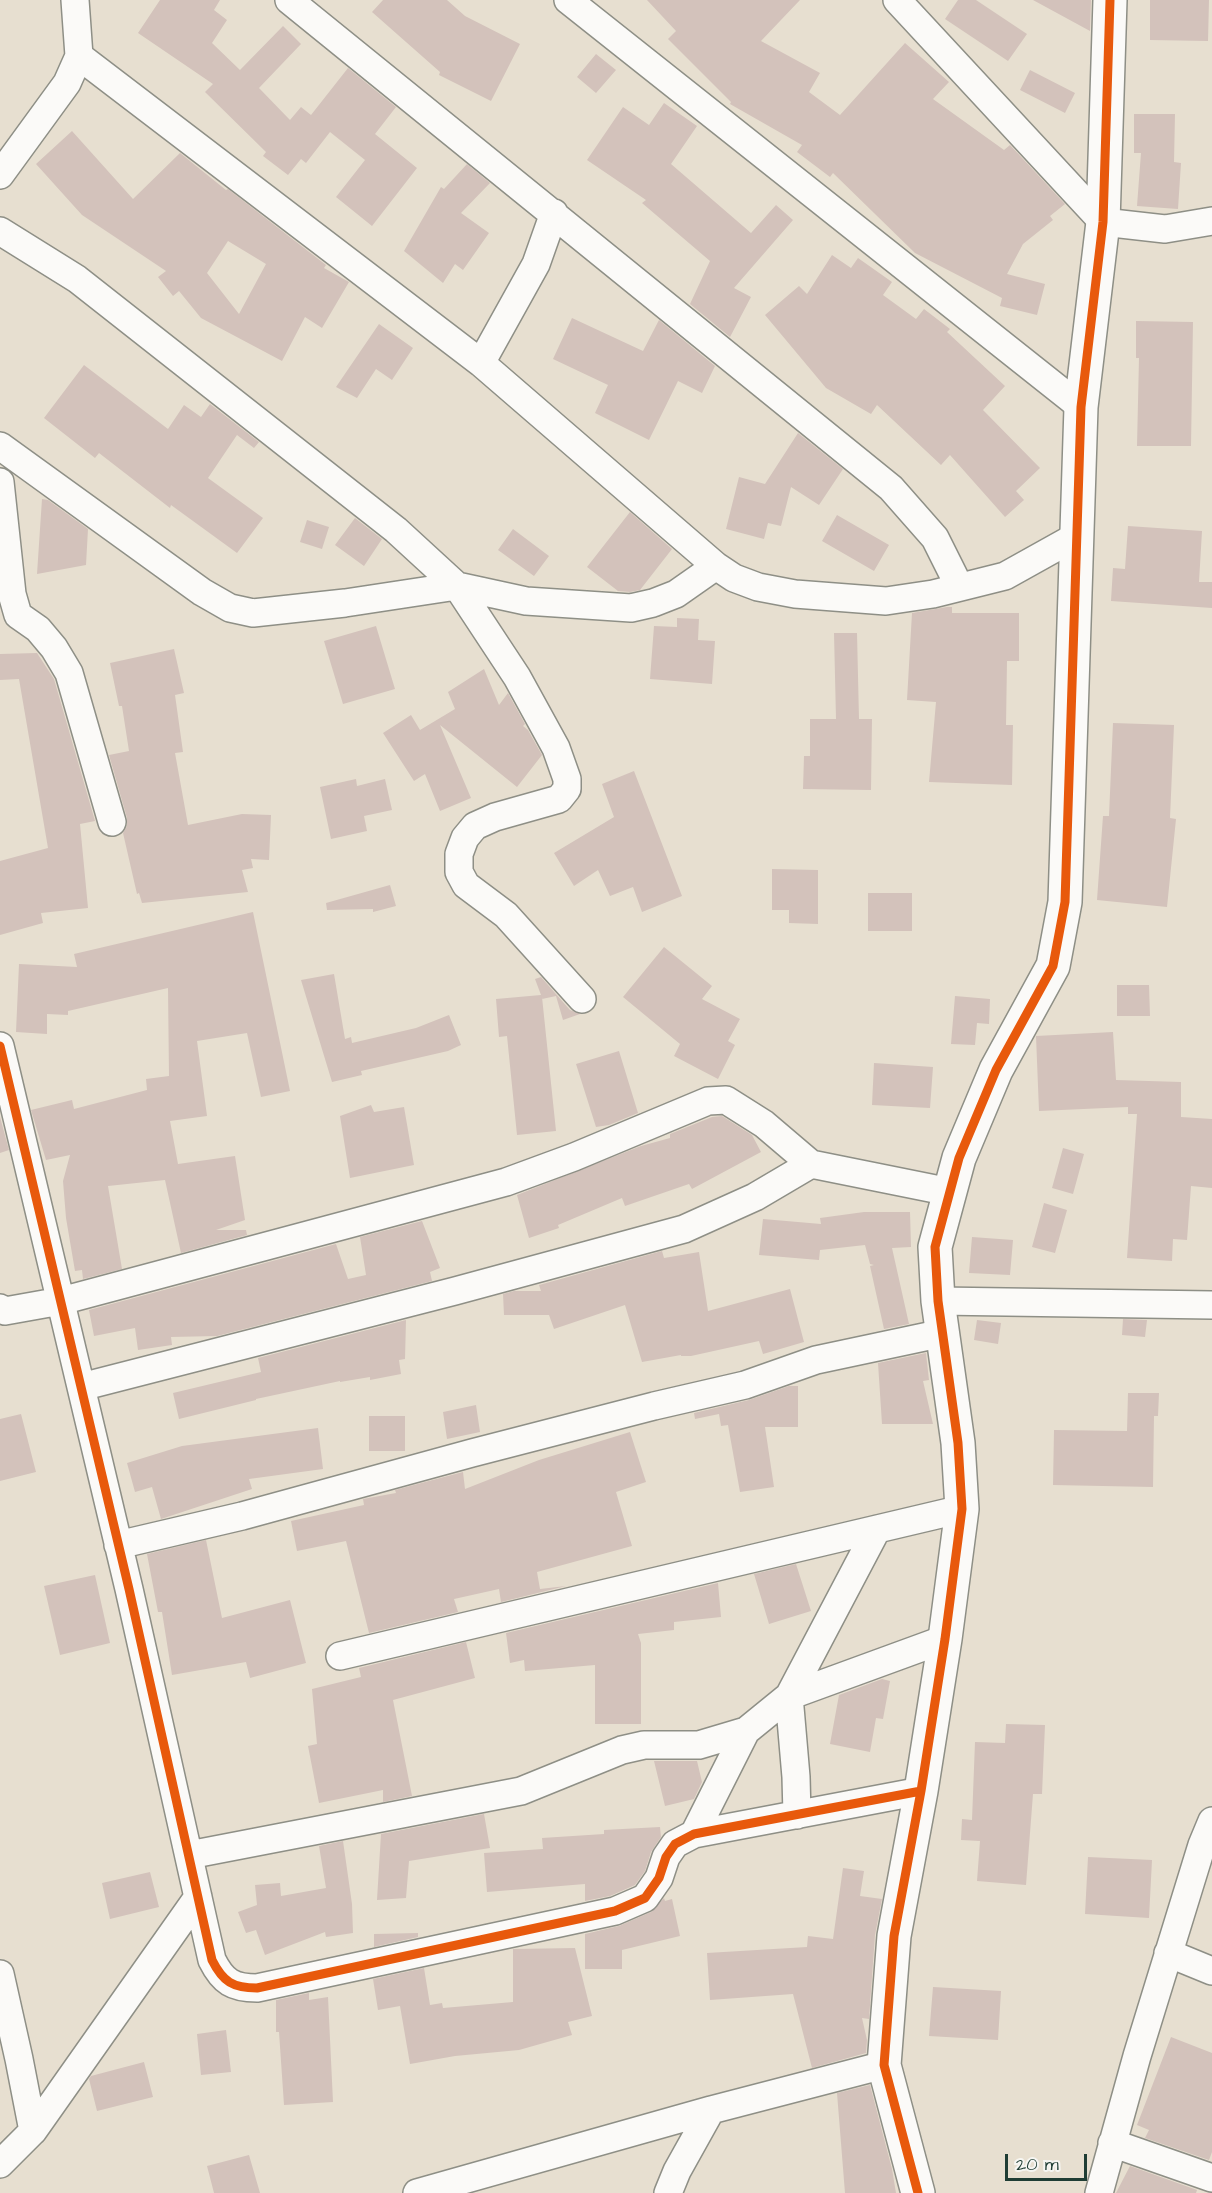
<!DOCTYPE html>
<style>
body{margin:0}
#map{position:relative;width:1212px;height:2193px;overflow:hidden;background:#e7dfd0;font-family:"Architects Daughter",sans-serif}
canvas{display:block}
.scale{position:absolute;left:1005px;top:2154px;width:82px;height:27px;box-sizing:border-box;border:3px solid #1f3d34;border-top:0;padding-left:8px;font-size:18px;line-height:21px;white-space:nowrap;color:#1f3d34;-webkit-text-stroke:4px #f6f6f2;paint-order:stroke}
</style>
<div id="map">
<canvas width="1212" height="2193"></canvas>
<div class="scale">20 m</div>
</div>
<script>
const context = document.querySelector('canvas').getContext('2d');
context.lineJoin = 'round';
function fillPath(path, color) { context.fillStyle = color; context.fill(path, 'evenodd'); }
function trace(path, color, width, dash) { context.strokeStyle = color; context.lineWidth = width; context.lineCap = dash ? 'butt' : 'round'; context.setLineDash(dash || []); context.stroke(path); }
fillPath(new Path2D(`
 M160 0H220L214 10 227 20 212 43 240 70 283 26 301 44 259 88 290 120 301 107 311 115 348 68 396 107 375 134 417 168 372 226 336 197 365 160 330 132 306 163 301 159 288 175 263 156 266 152 205 92 213 84 138 33Z
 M383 0H447L465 16 520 44 491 101 439 75 440 72 372 12Z
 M647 0H800L761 41 820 73 809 92 840 115 905 43 949 82 933 99 1004 150 1010 145 1065 204 1050 216 1053 220 1023 244 1007 274 1045 284 1037 315 1000 306 1002 298 915 253 833 173 830 177 797 152 802 145 730 104 731 102 668 39 676 31Z
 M958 0H976L1027 34 1008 61 945 19Z
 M1033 0H1091L1090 31Z
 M1150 0H1209L1208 41 1150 40Z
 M596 54 616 70 596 93 577 77Z
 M1030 70 1075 93 1065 113 1020 90Z
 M664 103 697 126 671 164 751 233 776 205 793 220 734 288 751 297 730 337 690 304 710 261 642 203 646 200 587 160 623 107 649 125Z
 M1134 114H1175L1174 162 1181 163 1178 209 1137 206 1141 153H1134Z
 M72 131 133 199 180 153 226 190 228 189 326 265 324 268 349 282 322 328 305 317 282 361 201 318 179 291 173 296 158 277 166 271 82 215 36 164ZM228 241 266 264 239 314 207 273Z
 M467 164 490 183 461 213 489 233 463 270 455 264 443 283 404 251 441 187 444 189Z
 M832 255 851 268 858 258 892 282 883 295 916 319 924 309 950 329 947 332 1005 386 983 410 1040 468 1016 491 1024 500 1005 517 950 455 941 465 877 405 871 414 826 388 765 315 799 286 807 294Z
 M572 318 643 351 659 320 715 366 702 393 678 381 649 440 595 413 608 385 553 359Z
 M1136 321 1193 322 1191 446H1137L1139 358H1136Z
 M379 324 413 348 392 380 376 369 357 398 336 387Z
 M84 365 168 429 184 405 201 417 210 404 259 442 254 448 237 435 208 478 263 518 237 553 171 505 170 508 99 453 95 458 44 418Z
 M798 433 843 469 819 505 791 487 781 526 768 523 764 539 726 529 739 477 765 484Z
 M42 499 48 500 88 529 86 565 37 574Z
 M630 512 672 549 640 590 630 592 618 591 587 567Z
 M837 515 889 545 874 571 822 541Z
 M355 518 382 539 364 566 335 545Z
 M307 520 329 527 322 549 300 542Z
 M1128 526 1202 531 1199 582H1212V608L1111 601 1113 568 1125 569Z
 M513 529 549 556 534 576 498 550Z
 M947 607H952V613H1019V661H1007L1006 725H1013L1012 785 929 782 936 702 907 700 912 613Z
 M677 618 699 619 698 640 715 641 712 684 650 679 654 626 677 627Z
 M376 626 395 689 343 704 324 641Z
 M834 633H857L859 719H872L871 790 803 789 804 756H810V719H836Z
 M174 649 184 693 175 695 183 752 175 753 188 825 242 814 271 815 269 860 251 859 253 868 242 870 248 892 142 903 139 893 137 894 123 833 127 826V818L109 755 129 751 122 706H119L110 663Z
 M37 653 54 679 95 821 80 824 88 908 41 913 43 923 0 935V861L48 848 19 679 0 680V654Z
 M484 669 499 705 508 693 525 724 523 726 528 730 542 755 517 787 440 725 471 798 440 811 425 774 414 781 383 733 411 715 420 730 455 709 448 692Z
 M1113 723 1174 725 1170 818 1176 819 1167 907 1097 900 1103 816H1109Z
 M634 771 682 896 642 912 633 887 610 896 598 870 574 886 554 853 614 817 602 784Z
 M356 779 357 786 385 779 392 810 364 816 367 831 331 839 320 787Z
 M772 869 818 870V924L789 923V910H772Z
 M390 885 396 906 373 912V909L327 910 326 903Z
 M868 893H912V931H868Z
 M253 912 290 1091 261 1097 247 1033 197 1041 207 1116 170 1121 178 1164 235 1156 245 1220 216 1230H246L247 1235 181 1253 165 1180 108 1186 122 1269 83 1279 82 1270 75 1271 66 1218 63 1181 70 1155 46 1160 31 1110 72 1100 74 1109 147 1090 146 1079 169 1076 168 988 68 1011V1015L47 1014V1034L16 1032 19 964 77 967 74 954Z
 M664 947 712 986 702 999 740 1019 728 1041 735 1045 718 1079 674 1056 680 1044 623 997Z
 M334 974 345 1039 351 1037 352 1043 416 1028 449 1015 461 1045 448 1051 361 1071 362 1075 332 1082 301 980Z
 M541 977 570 1010 580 1014 563 1020 556 996 542 999V997L556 1131 517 1135 507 1036 499 1037 496 999 541 995 535 979Z
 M1117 985H1149L1150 1016H1117Z
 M955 996 990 999 989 1024 977 1023 975 1045 951 1044Z
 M1113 1032 1116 1080 1181 1082V1117L1212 1119V1188L1191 1186 1187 1240 1173 1239 1172 1261 1127 1258 1137 1114H1128V1107L1039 1111 1036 1036Z
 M619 1051 638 1113 609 1125 596 1127 576 1064Z
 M874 1063 933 1067 930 1108 872 1105Z
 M371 1105 374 1112 404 1107 414 1165 350 1178 340 1116Z
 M722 1116 752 1135 761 1152 692 1189 689 1184 625 1206 622 1198 558 1225 559 1228 529 1238 517 1195 641 1146 670 1138V1134L712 1117Z
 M0 1117 9 1150 0 1153Z
 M1063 1148 1084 1154 1073 1194 1052 1188Z
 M1044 1203 1067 1210 1055 1253 1032 1247Z
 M864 1212H910L911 1247 892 1248 909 1324 884 1329 870 1266 874 1265 870 1264 865 1245 820 1250 819 1260 759 1255 763 1219 821 1224 820 1218Z
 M422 1221 440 1268 430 1272 432 1281 217 1336 171 1337 172 1345 138 1350 135 1328 94 1336 89 1310 336 1244 348 1279 366 1275 360 1237Z
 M972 1237 1013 1240 1010 1275 969 1273Z
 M662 1251 664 1258 699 1252 708 1311 790 1289 804 1342 763 1354 759 1341 691 1356H681V1355L642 1362 625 1305 554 1329 549 1315H504L503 1294 514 1291H541L539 1285Z
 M1123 1319 1147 1320 1145 1337 1122 1335Z
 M406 1320 405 1359 399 1360 401 1374 370 1380V1377L340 1382V1381L256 1399V1400L179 1419 173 1393 261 1372 258 1358Z
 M977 1320 1001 1323 998 1344 974 1340Z
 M926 1353 929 1380 923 1381 933 1424H882L878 1363Z
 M789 1386H798V1427H765L774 1487 740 1492 728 1425 721 1426 719 1414 695 1419 694 1413 749 1400Z
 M1128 1393H1159L1158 1416H1154L1153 1487 1053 1485 1054 1430 1127 1431Z
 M476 1405 480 1432 447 1439 443 1412Z
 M21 1414 36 1472 0 1481V1419Z
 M369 1416H405V1451H369Z
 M318 1428 323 1469 249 1479 252 1489 161 1519 152 1487 135 1492 127 1463 182 1446Z
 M630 1432 646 1482 616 1492 632 1546 537 1572 540 1589 566 1586 501 1602 499 1589 454 1599 458 1612 369 1633 346 1541 297 1551 291 1521 364 1505 363 1499 396 1493 395 1490 463 1472 465 1489 539 1460Z
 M206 1540 222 1618 290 1600 306 1663 250 1678 246 1662 172 1675 162 1612H158L147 1554Z
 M796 1564 811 1611 769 1624 754 1574Z
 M95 1575 110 1643 60 1655 44 1586Z
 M718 1583 721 1617 674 1622V1630L638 1634 641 1643V1724H595V1665L525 1671 524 1660 510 1663 506 1633Z
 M466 1642 475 1678 393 1700 412 1796 383 1802V1790L319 1803 308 1746 317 1744 312 1689 361 1677 359 1668Z
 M882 1679 890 1681 883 1719 876 1718 870 1752 830 1744 839 1695Z
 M1006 1724 1045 1725 1042 1794H1033L1026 1885 977 1881 980 1841 961 1840 962 1819 972 1820 975 1742 1005 1743Z
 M654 1761H697L702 1782 694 1799 665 1806Z
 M484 1814 490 1848 409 1861 406 1898 377 1900 381 1834Z
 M660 1827 661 1837 651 1852 645 1871 635 1885 610 1896 585 1901V1884L487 1892 484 1853 543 1849 542 1838 604 1834V1830Z
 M343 1841 352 1904 353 1933 326 1937 325 1932 265 1955 256 1930 246 1933 238 1912 257 1905 255 1885 280 1883 281 1896 326 1888 319 1846Z
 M1088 1857 1152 1860 1149 1918 1085 1914Z
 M843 1868 864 1871 860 1896 882 1899 875 1935 869 2019 862 2018 867 2040 866 2053 812 2068 793 1994 710 2000 707 1953 807 1947 808 1936 833 1939Z
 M150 1872 159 1907 110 1919 102 1883Z
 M664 1898 665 1901 672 1899 680 1936 622 1950V1969H585V1934L619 1926 651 1912Z
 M418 1933V1937L374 1947V1934Z
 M575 1948 592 2016 568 2022 572 2035 519 2050 455 2056 410 2064 400 2006 378 2010 373 1979 424 1968 430 2005 442 2003 443 2008 513 2002V1949Z
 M933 1987 1001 1991 998 2040 929 2036Z
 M309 1993V2000L328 1997 333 2102 284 2105 279 2032H276V2000Z
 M226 2030 231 2072 201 2075 197 2034Z
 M1171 2037 1212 2053V2152L1209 2160 1145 2138 1149 2130 1137 2125Z
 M144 2062 153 2097 97 2111 89 2079 91 2076Z
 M870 2085 892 2169 896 2193H845L837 2093Z
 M249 2155 260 2193H214L207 2166Z
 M1130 2166 1197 2190 1196 2193H1116Z`), '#d3c2bb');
const minor = new Path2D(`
 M289 0 891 488 935 538 959 586
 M568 0 1081 407
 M897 0 1103 222 1165 229 1212 221
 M79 56 481 363 716 566 734 578 758 587 795 594 886 601 933 594 1005 576 1075 537
 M0 175 67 83 79 56 75 0
 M0 231 77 279 396 530 457 586 517 677 556 748 567 779V789L559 799 495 817 475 826 465 838 459 854V872L466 885 506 915 582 999
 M481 363 536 264 554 213
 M0 446 202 592 230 608 253 613 345 603 457 586 526 601 631 608 653 603 676 594 716 566
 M0 482 12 594 18 615 38 629 54 648 69 673 112 822
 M0 1046 129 1589 212 1960C223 1982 233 1988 257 1988L615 1911 645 1898 659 1878 666 1857 675 1844 694 1834 921 1791
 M938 1301 1212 1305
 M0 1308 5 1311 61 1301 506 1182 574 1157 708 1101 726 1100 764 1124 811 1164
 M81 1387 455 1291 684 1229 755 1197 811 1164 950 1192
 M118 1545 242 1516 472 1453 654 1406 745 1385 816 1360 943 1333
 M340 1656 962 1509
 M797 1815 796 1777 789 1696 877 1529
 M694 1834 746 1731
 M189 1855 521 1791 622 1750 644 1745H699L746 1731 789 1696 945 1639
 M1168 1953 1212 1971
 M0 1974 19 2059 33 2131
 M1112 2143 1212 2178
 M0 2164 33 2131 198 1897
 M417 2193 711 2110
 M668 2193 677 2171 711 2110 884 2065
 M1099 2193 1137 2056 1202 1845 1212 1821`);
const tertiary = new Path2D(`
 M918 2193 884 2065 894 1936 921 1791 945 1639 962 1509 958 1443 938 1301 935 1247 959 1158 996 1070 1053 966 1065 902 1081 407 1103 222 1110 0`);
trace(minor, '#8e8f86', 30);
trace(tertiary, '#8e8f86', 36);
trace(minor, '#fbfaf8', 27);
trace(tertiary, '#fbfaf8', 33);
trace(new Path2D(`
 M0 1046 129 1589 212 1960C223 1982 233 1988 257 1988L615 1911 645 1898 659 1878 666 1857 675 1844 694 1834 921 1791
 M918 2193 884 2065 894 1936 921 1791 945 1639 962 1509 958 1443 938 1301 935 1247 959 1158 996 1070 1053 966 1065 902 1081 407 1103 222 1110 0`), '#e8590c', 9);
</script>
